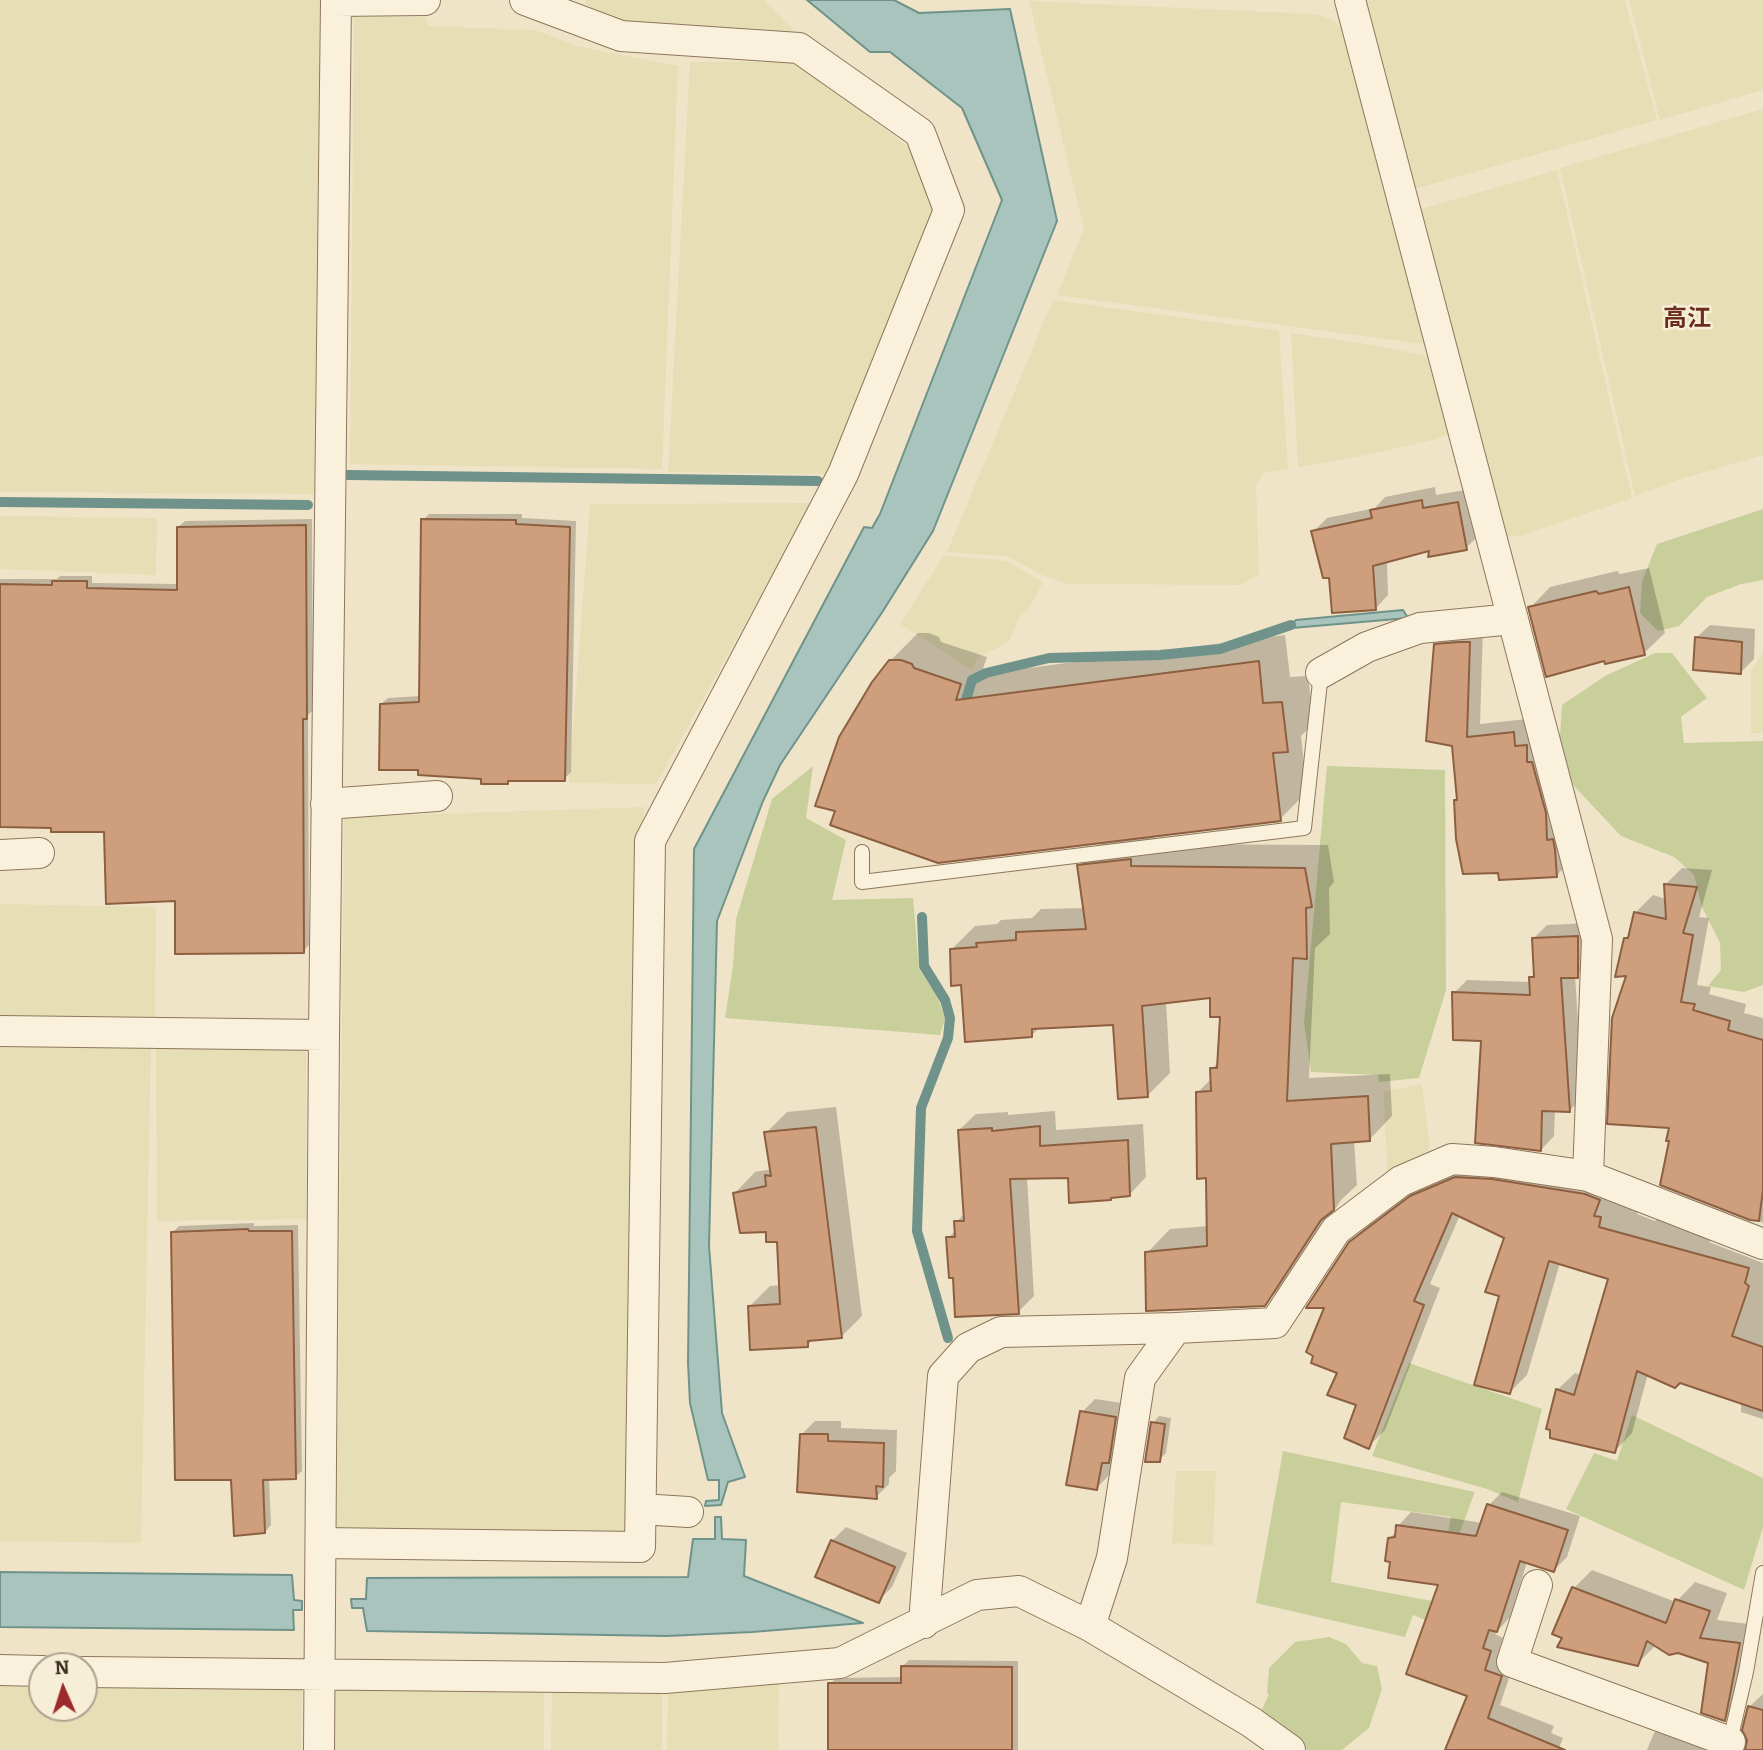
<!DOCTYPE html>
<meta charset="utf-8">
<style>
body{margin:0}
#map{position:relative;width:1763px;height:1750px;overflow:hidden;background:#f0e4c8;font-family:Bitter,serif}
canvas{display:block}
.north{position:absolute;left:28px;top:1652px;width:70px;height:70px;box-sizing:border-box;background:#f7eed8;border:2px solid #ada18e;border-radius:50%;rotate:357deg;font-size:19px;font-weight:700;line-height:28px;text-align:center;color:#3d2e20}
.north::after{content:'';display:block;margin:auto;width:24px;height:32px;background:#9e2a2b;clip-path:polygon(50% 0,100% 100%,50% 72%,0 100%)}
</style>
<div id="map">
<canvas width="1763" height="1750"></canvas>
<div class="north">N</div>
</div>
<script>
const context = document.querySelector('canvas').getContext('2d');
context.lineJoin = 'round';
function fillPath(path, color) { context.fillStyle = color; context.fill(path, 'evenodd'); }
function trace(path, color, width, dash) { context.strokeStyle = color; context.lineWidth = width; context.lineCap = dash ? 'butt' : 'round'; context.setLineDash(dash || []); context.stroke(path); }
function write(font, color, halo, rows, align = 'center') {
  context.font = font + ' Bitter,"Noto Sans JP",serif'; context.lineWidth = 5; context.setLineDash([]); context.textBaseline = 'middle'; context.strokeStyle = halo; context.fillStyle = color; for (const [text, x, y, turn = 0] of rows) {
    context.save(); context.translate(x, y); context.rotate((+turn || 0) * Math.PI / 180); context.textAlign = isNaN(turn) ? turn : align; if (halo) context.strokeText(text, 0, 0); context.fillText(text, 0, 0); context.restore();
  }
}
fillPath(new Path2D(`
 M0 0H320L314 494 0 492Z
 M586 0H764L794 30 785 36 625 24 603 16 586 4Z
 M1366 0H1625L1657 120 1415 189Z
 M1629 0H1763V90L1660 120Z
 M1029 1 1315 14 1331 19 1349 34 1430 345 1057 295 1084 229Z
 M354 17H427L428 26 535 30 577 46 678 66 662 469 350 464Z
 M690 62H798L908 147 935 212 830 474 668 472Z
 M1763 109V455L1678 480 1635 496 1560 168Z
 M1557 170 1632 498 1520 536 1502 537 1421 209Z
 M1053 300 1279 331 1288 469 1265 472 1256 485 1259 575 1240 585 1068 584 1044 576 1006 556 947 552Z
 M1291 333 1366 344 1433 357 1450 434 1429 441 1347 459 1298 467Z
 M812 503 656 784 569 783 590 504Z
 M0 516 157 518 156 575 0 569Z
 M944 555 1006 561 1043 582 1029 609 1019 617 1009 642 977 658 973 671 900 624Z
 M1763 652V733H1751V671Z
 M644 807 625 1533 337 1530 344 817Z
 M0 904 156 907 155 1018 0 1016Z
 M0 1044H151L141 1543 0 1541Z
 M156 1044 306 1046V1219L157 1221Z
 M1422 1084 1430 1149 1388 1176 1383 1092Z
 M1176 1471H1216L1213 1545 1172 1543Z
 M779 1677 778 1750H667L668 1687Z
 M0 1684H42V1708H84V1684L302 1686 301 1750H0Z
 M335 1685H544V1750H334Z
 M662 1686V1750H551L552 1688Z`), '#e6deb5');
fillPath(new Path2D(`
 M1763 509V580L1741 584 1707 597 1679 626 1658 631 1640 613 1642 581 1657 544Z
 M1655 653H1672L1707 698 1681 717 1684 743 1763 741V985L1744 992 1708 986 1721 970 1720 943 1702 907 1694 875 1674 857 1621 836 1574 786 1559 751 1562 705 1605 676Z
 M813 766 806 818 846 840 832 900 913 898 919 969 938 998 945 1019 940 1035 725 1018 733 966 736 919 772 799Z
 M1327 766 1445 770 1446 990 1419 1078 1379 1082 1378 1075 1311 1072 1304 1023Z
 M1409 1363 1542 1409 1518 1502 1487 1489 1372 1456Z
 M1632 1415 1763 1478V1527L1744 1590 1566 1509 1594 1453 1617 1461Z
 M1283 1451 1475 1492 1435 1598 1451 1517 1341 1502 1331 1582 1432 1601 1426 1620 1413 1615 1405 1637 1256 1603Z
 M1329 1637 1346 1644 1362 1663 1377 1666 1382 1689 1369 1728 1342 1750H1308L1257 1720 1269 1694 1267 1693 1269 1668 1295 1642Z`), '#c9cf9b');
const water = new Path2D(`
 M807 0H894L919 13 1010 9 1057 221 933 531 883 611 780 765 763 801 717 921 709 1246 722 1413 745 1477 728 1482 721 1505 705 1506 706 1501 719 1500V1480H708L690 1403 688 1363 694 849 864 527 872 528 880 514 1002 200 962 108 890 52H870Z
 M1403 610 1408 618 1292 628 1291 625 1296 620Z
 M715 1517H721L722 1539 746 1540 744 1576 863 1623 752 1632 667 1636 367 1631 363 1608H352L351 1599H366L367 1578 688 1577 693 1539H715Z
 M0 1572 292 1575 294 1600 302 1601V1610H293L294 1630 0 1627Z`);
fillPath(water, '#a9c4bc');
trace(water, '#6f938a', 2);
fillPath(new Path2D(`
 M1435 487 1436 495 1471 489 1480 534 1466 548 1431 549 1387 561 1388 595 1375 609 1331 576 1313 532 1327 518 1375 508 1385 497Z
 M429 514H522V518L576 521 571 772 564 779H511L507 782 420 768 381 704 388 698 421 696 423 520Z
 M312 519 313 710 308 715 309 945 303 951 177 899 105 830 53 826H0V579H57L60 576H92V583L179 584 178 527 185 521Z
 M1649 568 1665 633 1644 653 1605 658 1530 608 1550 587 1617 571 1620 574Z
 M1710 625 1755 629 1754 659 1740 673 1696 638Z
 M1483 629 1480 724 1527 719 1570 862 1556 876 1500 871 1456 801 1458 798 1454 745 1435 645 1449 631Z
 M918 633H929L939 637 941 642 987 657 981 674 1285 635 1290 677 1308 676 1314 723 1301 736 1307 792 1280 819 1153 835 1154 844 1328 845 1334 882 1329 888 1330 934 1315 948 1309 1078 1390 1074 1392 1116 1369 1140 1354 1141 1357 1185 1341 1200 1288 1281 1264 1304 1147 1253 1170 1229 1208 1226V1176L1198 1092 1212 1078V1069L1219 1061 1221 1015 1212 996 1166 1001 1170 1073 1147 1096 1115 1023 1041 1026 1031 1036 963 983 951 950 975 926 997 924 1001 920 1032 918 1041 909 1085 908 1079 866 1105 840 890 661Z
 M1682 868 1712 870 1699 917 1709 918 1697 985 1711 987 1709 994 1746 1004 1744 1013 1763 1018V1223L1662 1184 1671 1127 1629 975 1625 939 1631 932 1636 912 1653 895 1666 899 1665 885Z
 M1591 923V963L1575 976 1583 1097 1570 1110H1555L1554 1136 1541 1150 1483 1039 1454 993 1467 980 1531 982 1530 978 1535 973 1533 939 1547 925Z
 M836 1107 862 1316 841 1337 814 1338 807 1346 750 1306 770 1286 781 1285 779 1240 735 1193 755 1172 772 1169 766 1133 787 1112Z
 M1055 1111 1056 1130 1143 1124 1146 1177 1130 1194 1113 1196 1110 1199 1070 1177H1027L1034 1296 1018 1312 955 1276 948 1238 956 1230V1222L965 1213 959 1130 976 1114 1008 1112V1115Z
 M1474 1160 1639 1204 1637 1214 1655 1221 1669 1208 1722 1229 1709 1242 1763 1263V1419L1741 1412V1402L1679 1381 1648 1374 1632 1433 1615 1451 1557 1390 1575 1373 1582 1375 1610 1278 1560 1263 1527 1375 1510 1392 1501 1295 1506 1237 1460 1215 1430 1284 1440 1288 1385 1430 1368 1447 1359 1403 1339 1372 1350 1243 1368 1225 1429 1179Z
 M254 1223V1226L298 1225 302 1471 295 1477 269 1478 271 1525 265 1532 232 1478 172 1233 179 1226Z
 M1095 1399 1129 1404 1110 1474 1097 1488 1082 1412Z
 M1159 1416 1171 1418 1166 1453 1159 1460 1153 1423Z
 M815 1421H841V1428L897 1430 896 1471 889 1478V1484L876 1497 801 1435Z
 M1502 1492 1580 1516 1567 1557 1554 1570 1527 1562 1510 1617 1495 1634 1503 1638 1497 1657 1514 1663 1500 1705 1554 1726 1551 1733 1563 1738 1558 1750H1447L1469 1695 1441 1584 1392 1560 1389 1539 1397 1531 1398 1526 1411 1512 1483 1523 1489 1505Z
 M846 1527 907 1553 892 1587 878 1601 832 1541Z
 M1592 1570 1676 1602 1695 1582 1727 1593 1717 1620 1757 1625 1742 1701 1724 1719 1710 1662 1656 1645 1637 1664 1554 1633 1574 1588Z
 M909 1660 1018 1661V1750H830V1684L836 1678 903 1677V1666Z
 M1763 1694V1750H1647L1654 1733 1668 1720 1738 1745 1748 1746 1749 1707Z`), '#0003');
trace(new Path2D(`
 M348 475 818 481
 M0 502 308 505
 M963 710 972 680 986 673 1049 658 1160 655 1220 649 1291 625
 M922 917 924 966 945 1000 950 1018 948 1038 921 1108 917 1231 948 1338`), '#6f938a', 10);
const building = new Path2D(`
 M1422 500 1423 508 1458 502 1467 550 1428 557 1429 551 1373 566 1376 610 1332 613 1329 578H1323L1311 531 1372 518 1370 510Z
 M421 519 516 520V524L570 527 565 781H508V784H481V779L418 775V770H379L380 704 419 702Z
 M306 525 307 719H303L304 953 175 954V901L106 904 104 832H51V828L0 827V584L52 585V581H87V588L177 590V527Z
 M1629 587 1645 655 1605 664 1604 661 1546 677 1528 607 1596 591 1599 594Z
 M1695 637 1742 642 1741 674 1693 670Z
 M1459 642H1470L1467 737 1514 732 1515 746 1527 745V762H1532L1546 813 1547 840 1553 839 1555 849 1557 877 1499 880 1498 873 1463 874 1456 839 1454 800H1457L1452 746 1426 741 1434 644Z
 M889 660H901L912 664 914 668 961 684 956 700 1259 661 1263 703 1282 702 1288 752 1273 753 1281 821 938 863 830 825 835 811 815 806 839 737 872 682Z
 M1131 859V866L1305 868 1312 907 1306 908 1307 959 1293 958 1287 1101 1368 1096 1370 1141 1331 1144 1334 1210 1321 1220 1265 1306 1146 1311 1145 1252 1207 1246 1206 1178 1197 1179 1196 1092 1211 1091 1210 1068H1217L1220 1017H1210V998L1142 1006 1148 1097 1118 1099 1113 1025 1032 1029V1037L965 1042 961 985 951 986 950 949 977 947 976 943 1016 940V932L1086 929 1077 865Z
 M1664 884 1697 887 1683 933 1693 935 1681 1002 1695 1004 1693 1010 1730 1021 1728 1030 1763 1040V1190L1759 1221 1750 1220 1660 1185 1669 1141H1666L1669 1128 1607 1124 1612 1018 1626 976 1615 977 1624 938H1628L1634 912 1666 919Z
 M1578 936V978H1561L1570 1112 1542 1111 1541 1151 1475 1143 1481 1041 1453 1040 1452 992 1530 995 1529 977H1534L1532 938Z
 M1040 1126V1146L1128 1140 1130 1196 1111 1198V1200L1069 1203 1068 1178 1010 1179 1019 1314 955 1317 953 1278H949L946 1237H955L954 1221H964L958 1130 992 1128V1131Z
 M816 1127 842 1338 808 1341V1347L750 1350 748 1306 780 1304 777 1242H766V1232L740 1233 733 1193 766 1186 765 1175 771 1176 764 1132Z
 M1455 1177 1492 1179 1585 1194 1600 1200 1594 1216 1601 1217 1599 1227 1749 1268 1745 1283 1749 1286 1732 1336 1763 1347V1411L1680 1383 1675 1388 1637 1371 1615 1453 1550 1438V1430L1546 1429 1556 1389 1574 1395 1608 1279 1549 1261 1510 1394 1474 1385 1499 1296 1485 1292 1504 1238 1452 1213 1414 1301 1424 1305 1369 1449 1344 1438 1356 1405 1327 1395 1337 1373 1311 1363 1313 1356 1306 1352 1324 1308H1306L1349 1242 1410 1196Z
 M248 1229 249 1231H292L296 1479 263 1480 265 1533 234 1536 231 1480H175L171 1232Z
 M1080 1411 1116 1417 1109 1463H1102L1097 1490 1066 1485Z
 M1151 1422 1165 1424 1160 1462H1145Z
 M800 1434H828V1441L884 1443 883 1487 876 1486 877 1499 797 1492Z
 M1487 1504 1568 1530 1554 1572 1520 1561 1497 1632 1489 1630 1483 1648 1491 1651 1485 1670 1502 1676 1488 1718 1565 1750H1445L1467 1696 1406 1674 1438 1585 1388 1578 1390 1562 1385 1561 1388 1538 1395 1537 1396 1525 1476 1536Z
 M831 1540 895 1567 879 1603 815 1577Z
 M1572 1587 1666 1623 1675 1599 1710 1611 1700 1638 1740 1643 1725 1721 1701 1713 1708 1663 1678 1653 1669 1655 1647 1641 1638 1666 1557 1647 1562 1638 1552 1634Z
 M901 1666 1012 1667V1750H828V1683H901Z
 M1748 1706 1763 1710V1750H1745L1747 1740 1742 1730Z`);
fillPath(building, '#cf9f7d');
trace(building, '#8d5f41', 2);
const service = new Path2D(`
 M862 852V882L1304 828 1321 673
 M1729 1745 1746 1672 1763 1573`);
const minor = new Path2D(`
 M1350 0 1597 939 1588 1176
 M336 1 425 0
 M1321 673 1367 647 1420 628 1513 619
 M326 804 437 796
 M0 855 39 853
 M0 1031 324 1035
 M641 1509 688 1512
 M321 1543 640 1547 650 841 843 474 949 210 920 133 799 48 621 36 525 0
 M1537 1585 1512 1662 1730 1742
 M924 1623 943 1376 968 1348 1001 1332 1176 1328
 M1090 1626 1112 1558 1140 1378 1176 1328 1275 1323 1336 1230 1401 1181 1452 1159 1494 1162 1588 1176 1763 1244
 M0 1670 42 1671
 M84 1672 665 1678 840 1663 977 1595 1019 1591 1090 1626 1251 1722 1290 1750
 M319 1750 324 1035 336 0`);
trace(service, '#8d765c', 16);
trace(minor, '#8d765c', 32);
trace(service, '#faf1dc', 14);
trace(minor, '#faf1dc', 30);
write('bold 24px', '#6b2e1e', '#f7eed8', [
 ["高江",1687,319]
]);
</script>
